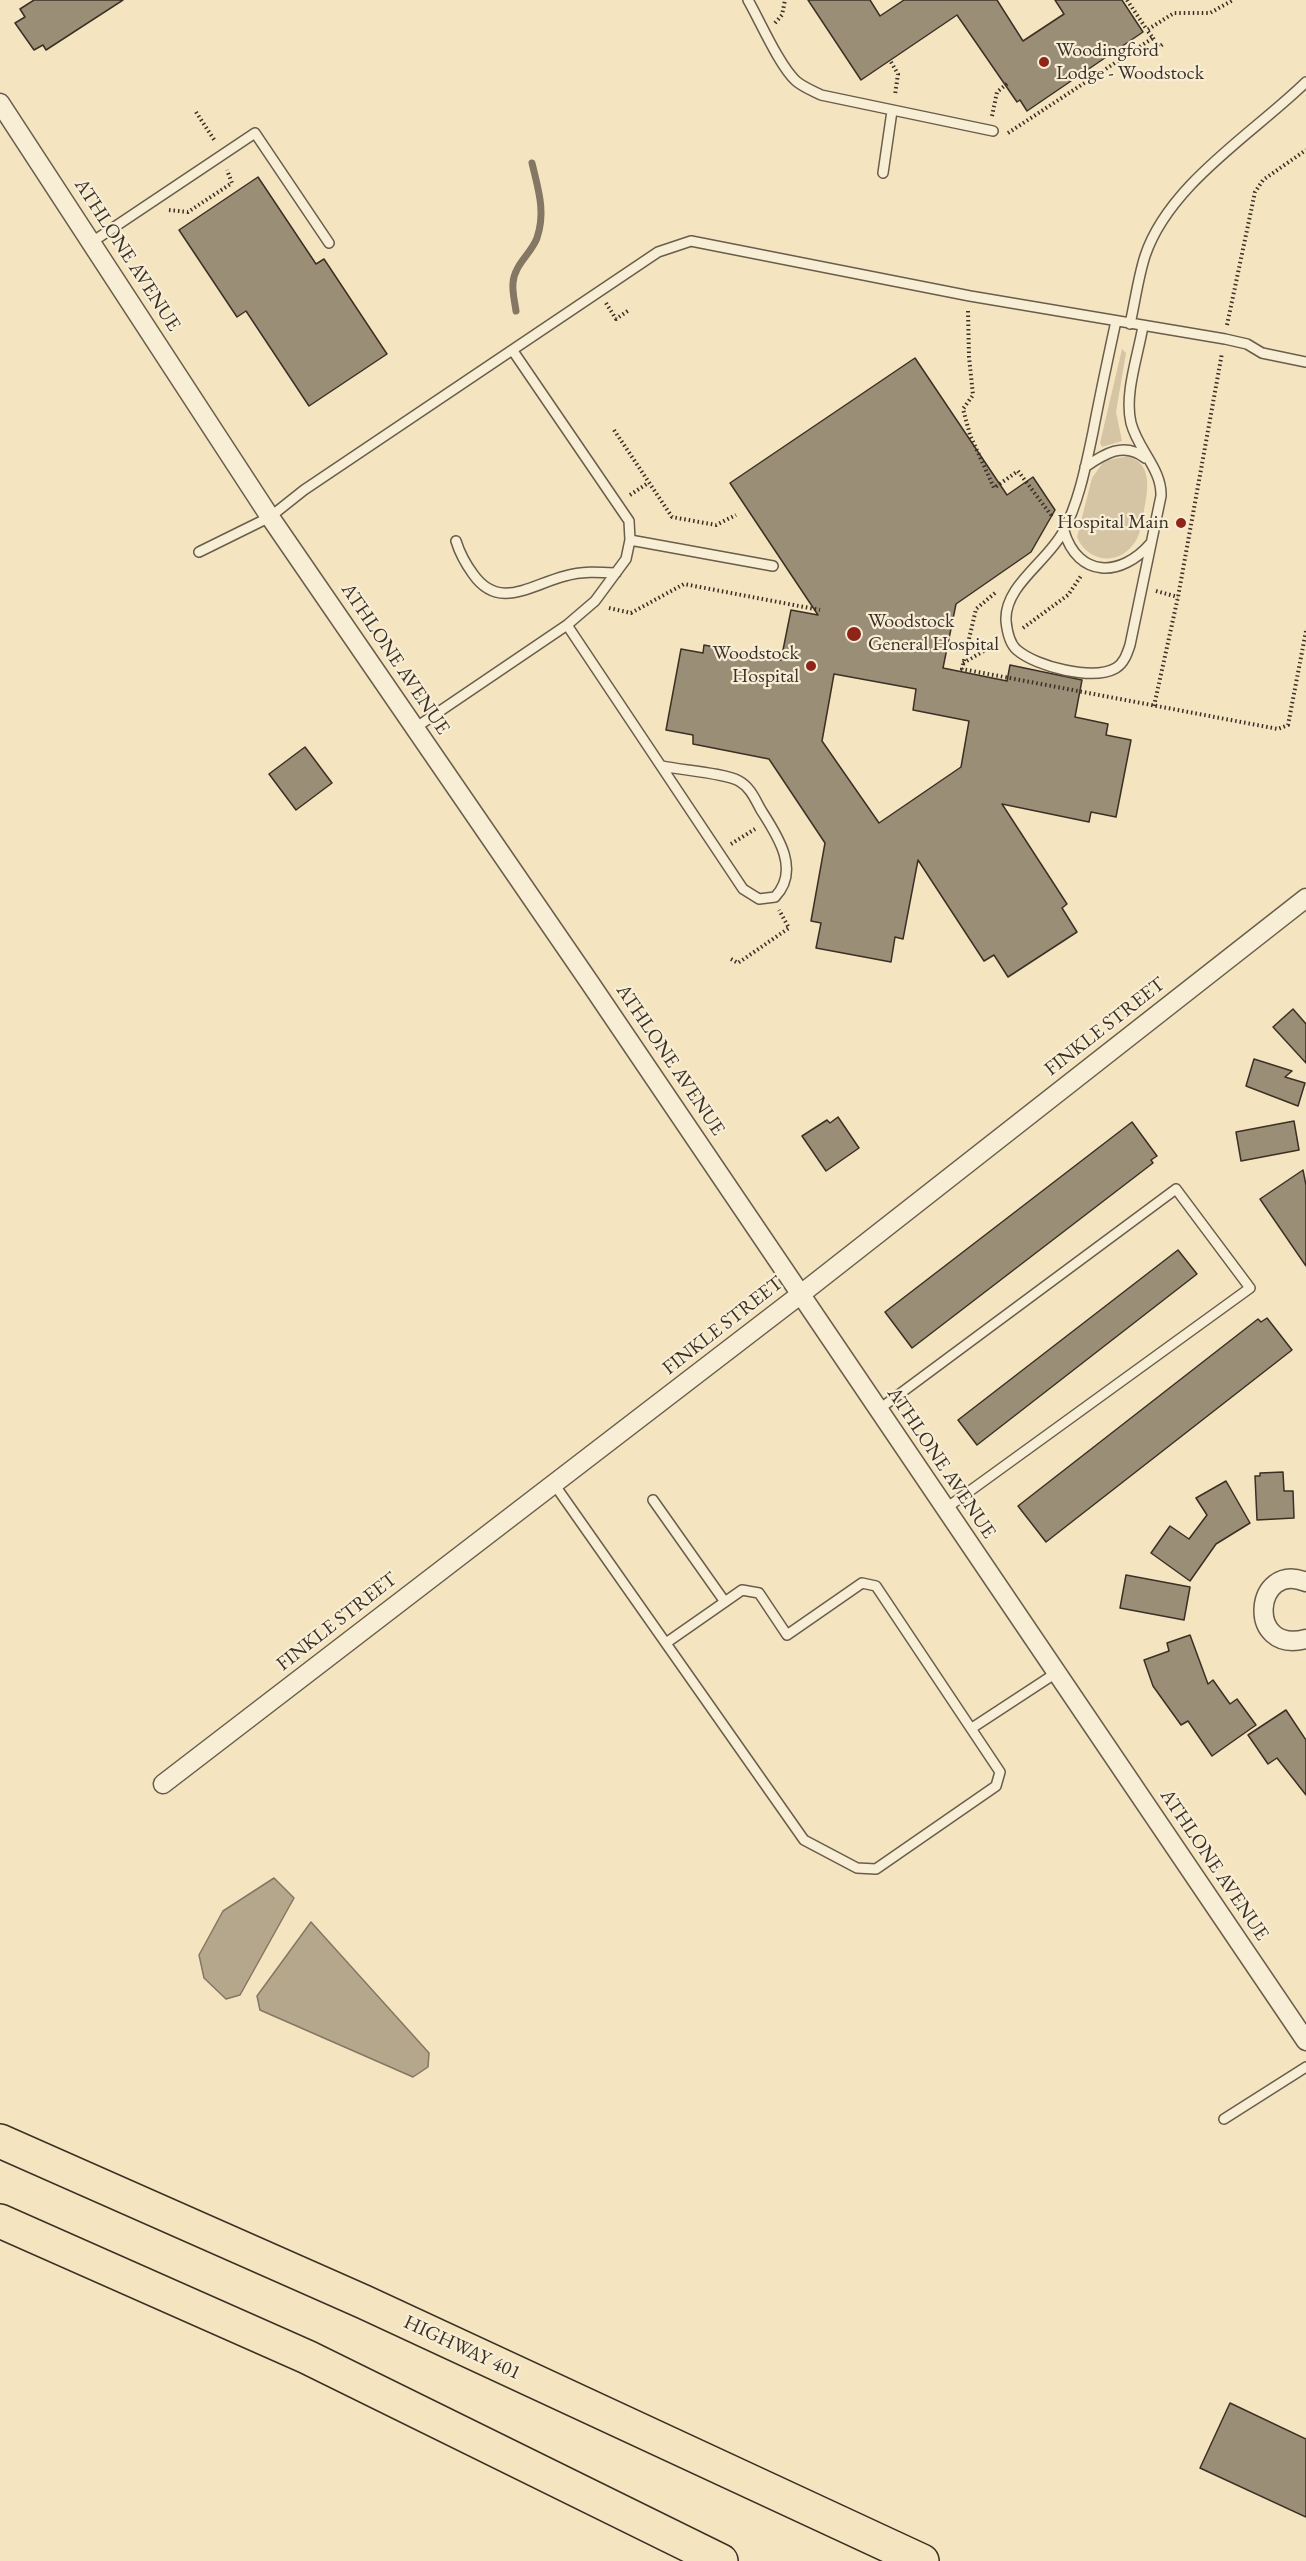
<!DOCTYPE html>
<style>
body{margin:0}
canvas{display:block;background:#f4e4bf}
</style>
<canvas width="1306" height="2561"></canvas>
<script>
const context = document.querySelector('canvas').getContext('2d');
context.lineJoin = 'round';
function fillPath(path, color) { context.fillStyle = color; context.fill(path, 'evenodd'); }
function trace(path, color, width, dash) { context.strokeStyle = color; context.lineWidth = width; context.lineCap = dash ? 'butt' : 'round'; context.setLineDash(dash || []); context.stroke(path); }
function write(font, color, halo, rows, align = 'center') {
  context.font = font + ' "EB Garamond",serif'; context.lineWidth = 4.5; context.setLineDash([]); context.textBaseline = 'middle'; context.strokeStyle = halo; context.fillStyle = color; for (const [text, x, y, turn = 0] of rows) {
    context.save(); context.translate(x, y); context.rotate((+turn || 0) * Math.PI / 180); context.textAlign = isNaN(turn) ? turn : align; if (halo) context.strokeText(text, 0, 0); context.fillText(text, 0, 0); context.restore();
  }
}
fillPath(new Path2D(`
 M1122 349 1126 353 1116 412 1122 441 1102 447 1100 443Z
 M1128 456C1155 465 1147 494 1143 516 1141 526 1140 537 1132 546 1115 567 1086 560 1077 537L1092 478 1104 461Z`), '#d5c5a5');
const water = new Path2D(`
 M274 1878 294 1898 240 1995 226 1999 204 1978 199 1955 223 1911Z
 M311 1922 429 2053 428 2067 413 2077 260 2010 257 1996Z`);
fillPath(water, '#b5a78b');
trace(water, '#847763', 1.5);
trace(new Path2D(`
 M516 311C515 303 512 292 513 283 514 265 531 254 537 238 546 211 538 189 532 163`), '#847763', 7);
const building = new Path2D(`
 M34 0H123L46 50 43 45 34 50 15 23 25 17 20 9Z
 M808 0H870L880 16 904 0H997L1023 41 1064 14 1055 0H1122L1143 32 1027 111 1020 100 1017 102 957 15 861 80Z
 M258 177 316 264 324 259 387 354 309 406 246 311 237 317 179 230Z
 M915 358 1007 495 1033 477 1055 510 1031 552 956 604 943 668 1007 681 1010 665 1082 680 1075 717 1108 724 1106 735 1131 740 1116 817 1091 812 1089 822 1002 804 1067 904 1062 908 1077 932 1008 977 994 955 984 961 918 860 903 939 895 937 891 962 816 948 821 923 811 921 825 843 769 759 693 744V735L666 730 681 649 703 653 704 645 781 660 791 610 818 615 730 483ZM834 674 916 689 913 710 969 721 961 767 879 823 822 741Z
 M305 747 332 783 296 810 269 774Z
 M1293 1009 1306 1024V1063L1273 1027Z
 M1254 1059 1292 1071 1285 1077 1305 1083 1298 1106 1246 1086Z
 M838 1117 859 1148 826 1171 802 1136 827 1120 830 1123Z
 M1294 1121 1299 1150 1241 1161 1236 1132Z
 M1132 1122 1157 1156 1151 1160 1153 1163 912 1348 885 1312Z
 M1303 1170 1306 1185V1266L1260 1199Z
 M1178 1250 1197 1274 977 1445 958 1420Z
 M1267 1318 1292 1350 1046 1542 1018 1506 1258 1319 1261 1322Z
 M1283 1472 1284 1491H1293L1294 1518 1257 1520 1255 1476H1260V1473Z
 M1226 1481 1250 1523 1216 1544 1190 1581 1151 1553 1170 1526 1189 1539 1207 1515 1196 1498Z
 M1126 1575 1190 1587 1184 1620 1120 1608Z
 M1190 1635 1208 1684 1213 1680 1230 1704 1237 1699 1256 1725 1212 1756 1188 1721 1181 1725 1153 1686 1144 1660 1169 1651 1167 1643Z
 M1286 1710 1306 1740V1795L1277 1758 1268 1764 1248 1735Z
 M1230 2403 1306 2439V2517L1200 2468Z`);
fillPath(building, '#9b8e76');
trace(building, '#3b3026', 1.5);
const lane = new Path2D(`
 M748 0C760 21 779 65 796 81 803 87 813 91 821 95L993 131
 M883 173 892 111
 M92 242 255 133 329 243
 M1116 321C1108 358 1100 395 1093 432 1086 465 1079 502 1063 532 1047 562 1004 586 1006 621 1007 631 1010 644 1017 650 1037 667 1093 681 1116 668 1124 663 1127 654 1130 645L1161 496C1162 469 1138 450 1131 423 1124 394 1138 356 1143 326
 M1130 324C1135 302 1138 278 1145 256 1169 184 1254 133 1306 82
 M1085 467C1104 454 1124 441 1145 458
 M1064 531C1078 578 1121 578 1151 543
 M630 540 773 566
 M456 541C460 554 465 563 473 574 499 611 530 585 565 576 582 571 598 572 616 573
 M199 552 270 517 304 490 658 252 691 241 970 296 1225 339 1247 344 1262 353 1306 362
 M567 625 743 889 759 899 775 897C801 870 777 835 761 810 755 799 750 787 739 781 725 773 680 770 662 766
 M415 728 567 625 595 601 626 559 630 540 629 521 513 351
 M878 1410 1176 1189 1250 1288 945 1509
 M554 1484 804 1840 857 1868 876 1869 996 1786 1000 1772 876 1586 862 1583 787 1635 759 1593 742 1590 666 1643
 M653 1500 725 1602
 M972 1728 1056 1673
 M1224 2119 1306 2067`);
const street = new Path2D(`
 M0 103 270 517 590 983 1306 2041
 M1306 1582C1254 1560 1245 1655 1306 1639
 M163 1784 801 1294 1306 898`);
const highway = new Path2D(`
 M0 2141 364 2302 922 2561
 M0 2221 307 2357 721 2561`);
trace(lane, '#695d4c', 12);
trace(street, '#695d4c', 21);
trace(highway, '#3b3026', 36);
trace(new Path2D(`
 M1127 0 1147 30
 M775 23 782 15 785 0
 M1153 38 1159 47 1163 44
 M891 62 898 74 895 95
 M196 112 215 141
 M992 116 997 92 1008 83
 M1008 133 1153 38 1147 30 1174 13H1210L1233 0
 M169 210 188 212 232 183 227 170
 M606 303 616 319 629 310
 M968 311 969 357 973 395 963 409 970 435 994 488 1018 471 1051 515 1050 518
 M1227 325 1255 192 1263 180 1306 150
 M614 430 672 517 716 525 736 515
 M630 495 648 483
 M1156 591 1178 597
 M995 593 976 609 962 669 1278 729 1288 725 1306 631
 M609 608 631 613 684 584 820 610
 M1023 628 1068 595 1081 576
 M963 663 996 644
 M1154 706 1178 597 1222 353
 M731 844 755 829
 M731 959 738 963 789 928 779 910`), '#3b3026', 4, [1.5, 3]);
trace(lane, '#f8edd5', 9);
trace(street, '#f8edd5', 18);
trace(highway, '#f4e4bf', 33);
for (const [x, y, r, color] of [
 [1044,62,6,"#8f2418"],
 [1181,523,6,"#8f2418"],
 [854,634,8,"#8f2418"],
 [811,666,6,"#8f2418"]
]) { const dot = new Path2D(); dot.arc(x, y, r, 0, 2 * Math.PI); context.fillStyle = color; context.fill(dot); trace(dot, '#f8edd5', 2); }
write('20px', '#3b3026', '#f8edd5', [
 ["Woodingford",1056,51],
 ["Lodge - Woodstock",1056,74],
 ["Hospital Main",1169,523,"right"],
 ["Woodstock",868,622],
 ["General Hospital",868,645],
 ["Woodstock",799,654,"right"],
 ["Hospital",799,677,"right"]
], 'left');
write('20px', '#3b3026', '#f8edd5', [
 ["ATHLONE AVENUE",127,255,57],
 ["ATHLONE AVENUE",395,659,56],
 ["FINKLE STREET",1105,1027,-38],
 ["ATHLONE AVENUE",670,1060,56],
 ["FINKLE STREET",723,1326,-38],
 ["ATHLONE AVENUE",941,1463,56],
 ["FINKLE STREET",337,1622,-38],
 ["ATHLONE AVENUE",1214,1865,56],
 ["HIGHWAY 401",462,2348,25]
]);
</script>
